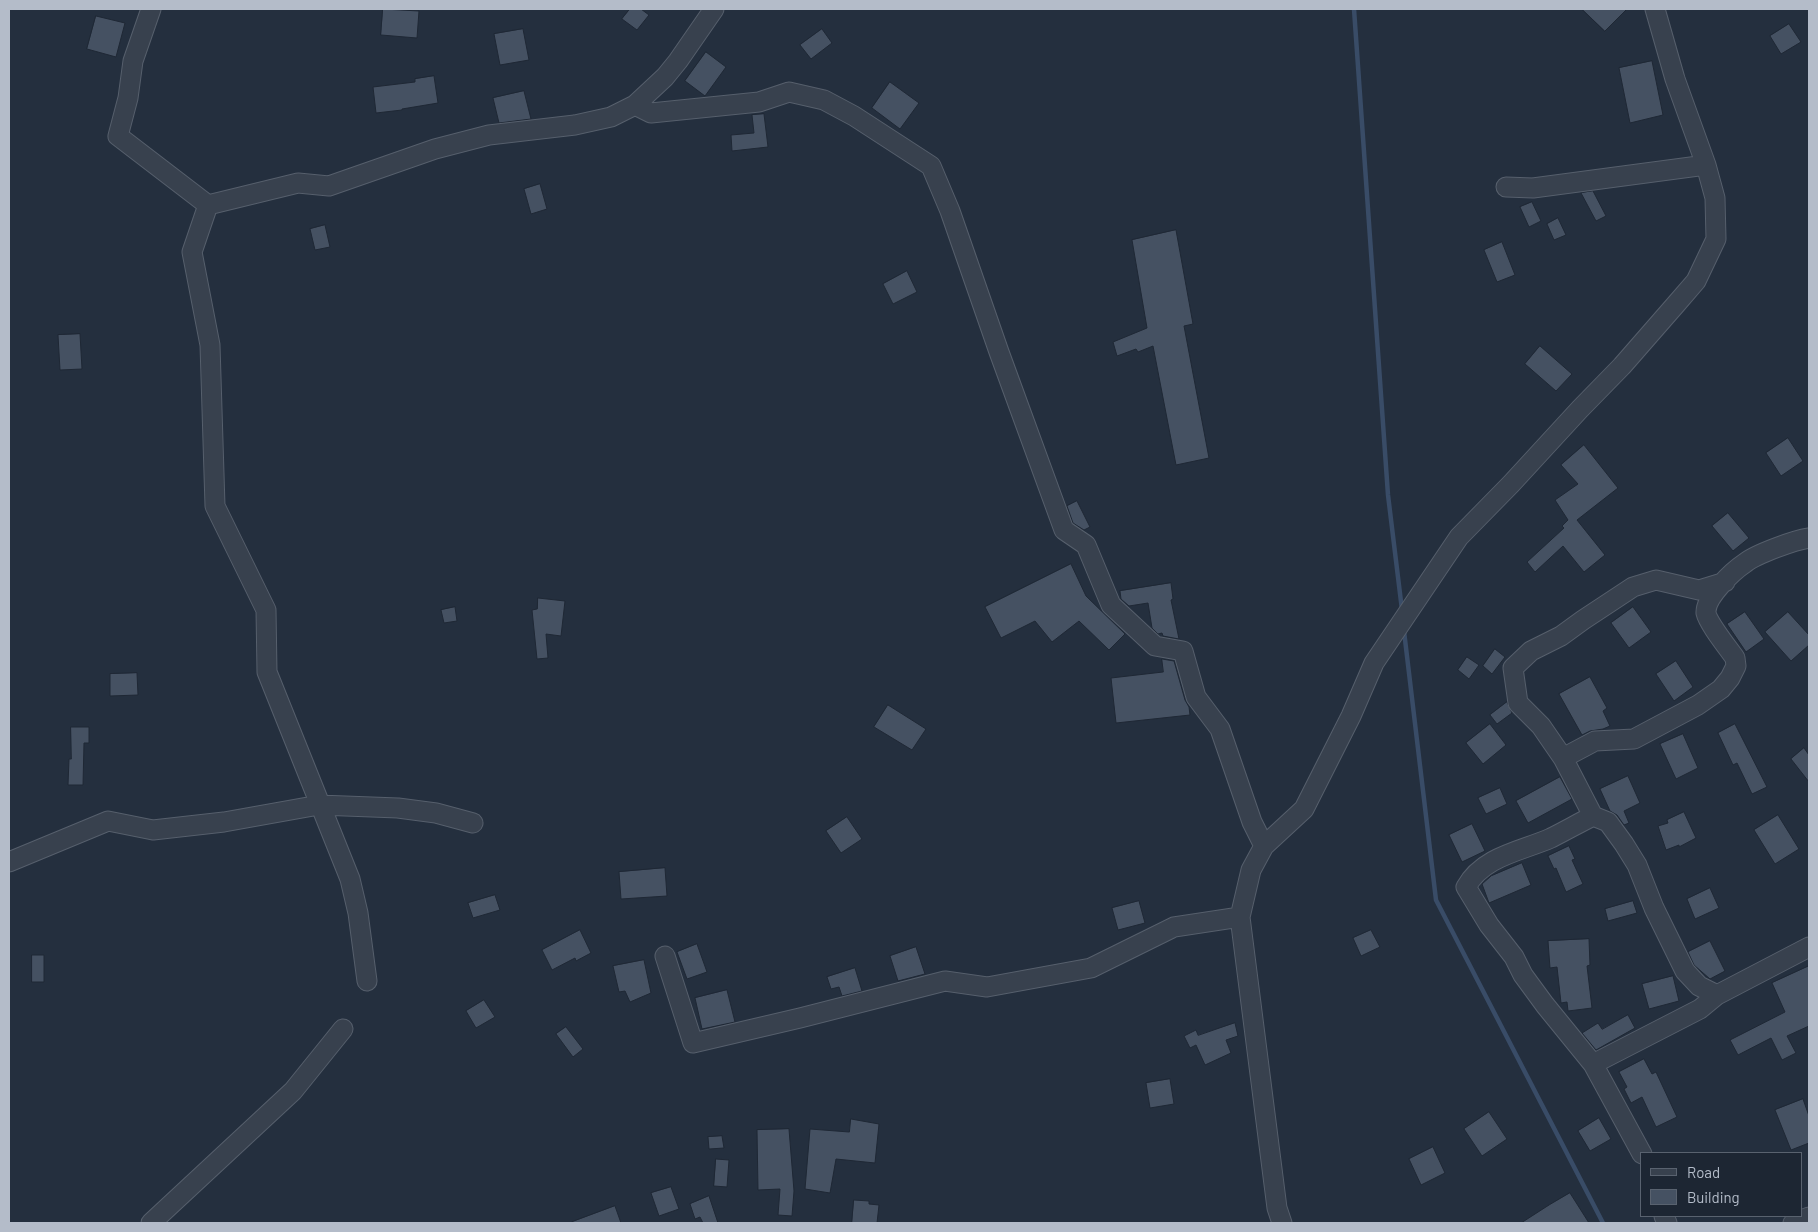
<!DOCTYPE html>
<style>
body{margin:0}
#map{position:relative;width:1818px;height:1232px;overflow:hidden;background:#242f3e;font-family:Barlow,sans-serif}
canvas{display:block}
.frame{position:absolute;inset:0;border:10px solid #b4bcc9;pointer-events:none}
.legend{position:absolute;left:1640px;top:1152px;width:162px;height:65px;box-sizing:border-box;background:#1d2633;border:1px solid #59626f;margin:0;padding:6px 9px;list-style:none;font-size:15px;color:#b4bcc9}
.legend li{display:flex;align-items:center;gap:10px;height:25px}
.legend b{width:25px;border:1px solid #59626f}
</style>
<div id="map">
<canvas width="1818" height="1232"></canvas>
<div class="frame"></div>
<ul class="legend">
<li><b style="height:6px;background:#38414e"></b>Road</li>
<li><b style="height:14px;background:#455162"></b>Building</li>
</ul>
</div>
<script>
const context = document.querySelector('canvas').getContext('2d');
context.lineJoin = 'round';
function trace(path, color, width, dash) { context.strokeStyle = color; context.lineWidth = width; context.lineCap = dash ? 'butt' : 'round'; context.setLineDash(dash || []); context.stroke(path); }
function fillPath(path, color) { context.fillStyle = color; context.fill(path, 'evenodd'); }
trace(new Path2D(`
 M1354 9 1388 495 1402 610
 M1404 631 1436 900 1603 1223`), '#394c67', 4.5);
const building = new Path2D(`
 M383 9 419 11 417 38 381 35Z
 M630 9H641L649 15 637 30 622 19Z
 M1582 9H1627L1605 31Z
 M96 16 125 23 116 57 87 49Z
 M1789 24 1801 42 1781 54 1770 36Z
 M523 29 529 60 500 65 494 34Z
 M822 29 832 43 811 59 800 45Z
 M706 52 726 67 705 96 685 81Z
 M1652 61 1663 115 1630 123 1619 68Z
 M434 76 438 103 402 109V110L376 113 373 87 415 82V79Z
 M890 82 919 103 900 129 872 108Z
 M524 91 531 119 499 123 493 98Z
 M764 114 768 147 732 151 731 135 754 133 752 115Z
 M540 184 547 209 531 214 524 189Z
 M1593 191 1606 216 1596 221 1581 193Z
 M1532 202 1541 221 1529 227 1520 207Z
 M1558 218 1566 235 1554 240 1547 224Z
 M325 225 330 247 315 250 310 229Z
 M1176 230 1193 324 1184 326 1209 458 1176 465 1153 346 1138 352 1136 349 1117 356 1113 342 1147 328 1132 240Z
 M1502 242 1515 275 1497 282 1484 250Z
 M907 271 917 292 893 304 883 284Z
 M80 334 82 369 60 370 58 335Z
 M1540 346 1572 374 1556 391 1525 364Z
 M1788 438 1803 461 1781 476 1766 453Z
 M1584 445 1618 488 1577 520 1605 555 1584 572 1563 546 1535 572 1527 562 1564 528 1562 526 1568 520 1555 500 1578 484 1561 465Z
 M1077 501 1090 527 1084 530 1073 523 1067 506Z
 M1728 513 1749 538 1733 551 1712 526Z
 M1071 564 1086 596 1125 634 1109 650 1079 621 1052 642 1035 621 1001 638 985 607Z
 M1171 583 1173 599 1171 600 1179 639 1163 636 1162 633 1158 634 1152 628 1148 603 1129 606 1121 599 1120 591Z
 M538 598 565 601 561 636 546 634 548 658 537 659 532 610 537 609Z
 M455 607 457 621 444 623 441 610Z
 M1633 607 1651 632 1629 648 1611 623Z
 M1745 612 1764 639 1746 652 1727 624Z
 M1788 612 1809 635V645L1791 661 1765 632Z
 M1495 649 1505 657 1492 674 1483 666Z
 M1467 657 1479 665 1469 679 1458 670Z
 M1162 659 1174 661 1185 700 1189 707 1190 715 1116 723 1111 678 1163 672Z
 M1676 661 1693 687 1674 701 1656 674Z
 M137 673 138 695 110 696V674Z
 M1590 677 1607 708 1603 711 1610 726 1603 729 1590 731 1582 735 1559 694Z
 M1507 702 1512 713 1497 724 1490 715Z
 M888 705 926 729 912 750 874 727Z
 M1490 724 1506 745 1483 764 1466 743Z
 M1735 724 1767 787 1752 794 1737 763 1733 765 1718 733Z
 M71 727H89V743H84L83 785H68L69 759H71Z
 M1683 734 1698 768 1676 779 1660 744Z
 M1804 748 1809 755V782L1791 759Z
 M1628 776 1640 803 1624 811 1629 823 1624 825 1617 815 1610 811 1600 789Z
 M1560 777 1572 799 1528 823 1516 801Z
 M1500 788 1507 804 1486 814 1478 798Z
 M1684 812 1696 838 1679 847V845L1666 850 1658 826 1668 823 1667 820Z
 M1778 815 1799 849 1775 864 1754 830Z
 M847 817 862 839 841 853 826 831Z
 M1472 824 1485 851 1462 862 1449 835Z
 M1569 846 1575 859 1572 860 1583 884 1566 892 1556 868 1554 869 1548 856Z
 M1522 863 1531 885 1489 903 1482 884 1491 876Z
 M665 868 667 896 621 899 619 872Z
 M1710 888 1719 908 1695 919 1687 899Z
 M495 895 500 910 473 918 468 903Z
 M1139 901 1145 923 1118 930 1112 908Z
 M1633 901 1637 913 1608 921 1605 909Z
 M580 930 591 953 576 961 575 958 552 970 542 950Z
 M1371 930 1380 947 1361 956 1353 938Z
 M1589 939 1590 965 1587 966 1592 1008 1568 1011 1567 1002 1561 1003 1557 967 1550 968 1548 941Z
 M1710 941 1725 971 1710 979 1694 965 1688 952Z
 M697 944 707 972 687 979 677 952Z
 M916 947 925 974 898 981 890 956Z
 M32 955H44V982H32Z
 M644 960 651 993 630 1002 625 991 619 992 613 966Z
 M1809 966V1026L1787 1036 1796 1053 1782 1060 1771 1038 1738 1055 1730 1040 1785 1012 1772 983Z
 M855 968 862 991 842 996 839 987 831 989 827 977Z
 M1673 976 1679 1001 1649 1009 1642 984Z
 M727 990 735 1022 702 1029 695 998Z
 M484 1000 495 1017 476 1028 466 1011Z
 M1628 1015 1635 1028 1596 1050 1582 1033 1598 1023 1602 1029Z
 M1235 1023 1238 1036 1226 1040 1231 1053 1205 1065 1196 1045 1190 1048 1184 1036 1196 1030 1198 1035Z
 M566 1027 583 1049 573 1057 556 1034Z
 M1644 1059 1652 1074 1656 1072 1677 1117 1656 1127 1642 1097 1631 1103 1624 1089 1627 1087 1619 1072Z
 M1170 1079 1174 1104 1150 1108 1146 1083Z
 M1803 1099 1809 1116V1143L1791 1150 1775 1110Z
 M1489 1112 1507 1139 1482 1156 1464 1129Z
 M1599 1118 1611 1139 1590 1151 1578 1131Z
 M851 1119 879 1124 875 1163 836 1159 830 1193 805 1189 810 1129 849 1132Z
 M789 1129 794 1191 792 1216 778 1215 780 1189 758 1190 757 1130Z
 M722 1136 724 1148 709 1149 708 1137Z
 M1433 1147 1445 1173 1421 1185 1409 1159Z
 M716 1159 729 1160 727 1187 714 1186Z
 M671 1187 679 1209 659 1216 651 1193Z
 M1570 1193 1589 1223H1521L1549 1205Z
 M709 1196 718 1223H703L700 1217 695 1219 690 1204Z
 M854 1200 869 1201V1204L879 1205 877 1223H852Z
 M615 1206 621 1223H572V1222Z`);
fillPath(building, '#455162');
trace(building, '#1f2835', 1);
const minor = new Path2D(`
 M151 9 133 61 128 98 118 136 208 205
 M635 105 651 113 759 102 789 92 824 100 854 116 931 166 950 211 999 352 1064 530 1086 545 1111 605 1155 646 1183 651 1196 697 1220 729 1252 822 1264 846
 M1506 187 1533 188 1706 165
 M1563 758 1595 741 1634 739 1698 705 1721 689 1730 678 1736 666 1735 658C1728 648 1708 623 1706 613 1705 597 1733 571 1745 563 1756 554 1795 540 1809 538
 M1593 816C1579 823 1565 831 1551 838 1522 851 1483 856 1466 887L1489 925 1514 957 1523 975 1545 1005 1593 1064 1642 1154
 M9 862 108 821 153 830 224 822 319 805 398 808 436 813 473 823
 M665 956 693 1043 800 1018 945 981 987 987 1091 968 1174 927 1240 917
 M367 981 358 913 350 879 267 672 266 610 215 506 210 345 192 252 208 205 298 183 329 186 435 149 489 135 575 125 611 117 635 105 665 77 678 61 714 9
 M1717 995 1699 986 1685 971 1654 908 1637 865 1624 844 1608 822 1593 816 1563 758 1541 726 1518 703 1513 668 1531 651 1561 636 1583 620 1633 587 1656 580 1699 590 1725 582
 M1593 1064 1700 1009 1717 995 1809 947
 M1664 1216 1667 1223
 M151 1223 293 1091 343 1029
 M1282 1223 1277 1208 1240 917 1251 870 1264 846 1304 809 1351 716 1374 663 1459 537 1511 484 1580 409 1622 366 1677 303 1696 281 1716 239 1715 198 1706 165 1675 79 1655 9
 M1793 1223 1809 1217`);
trace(minor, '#565f6c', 21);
trace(minor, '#38414e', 19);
</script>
